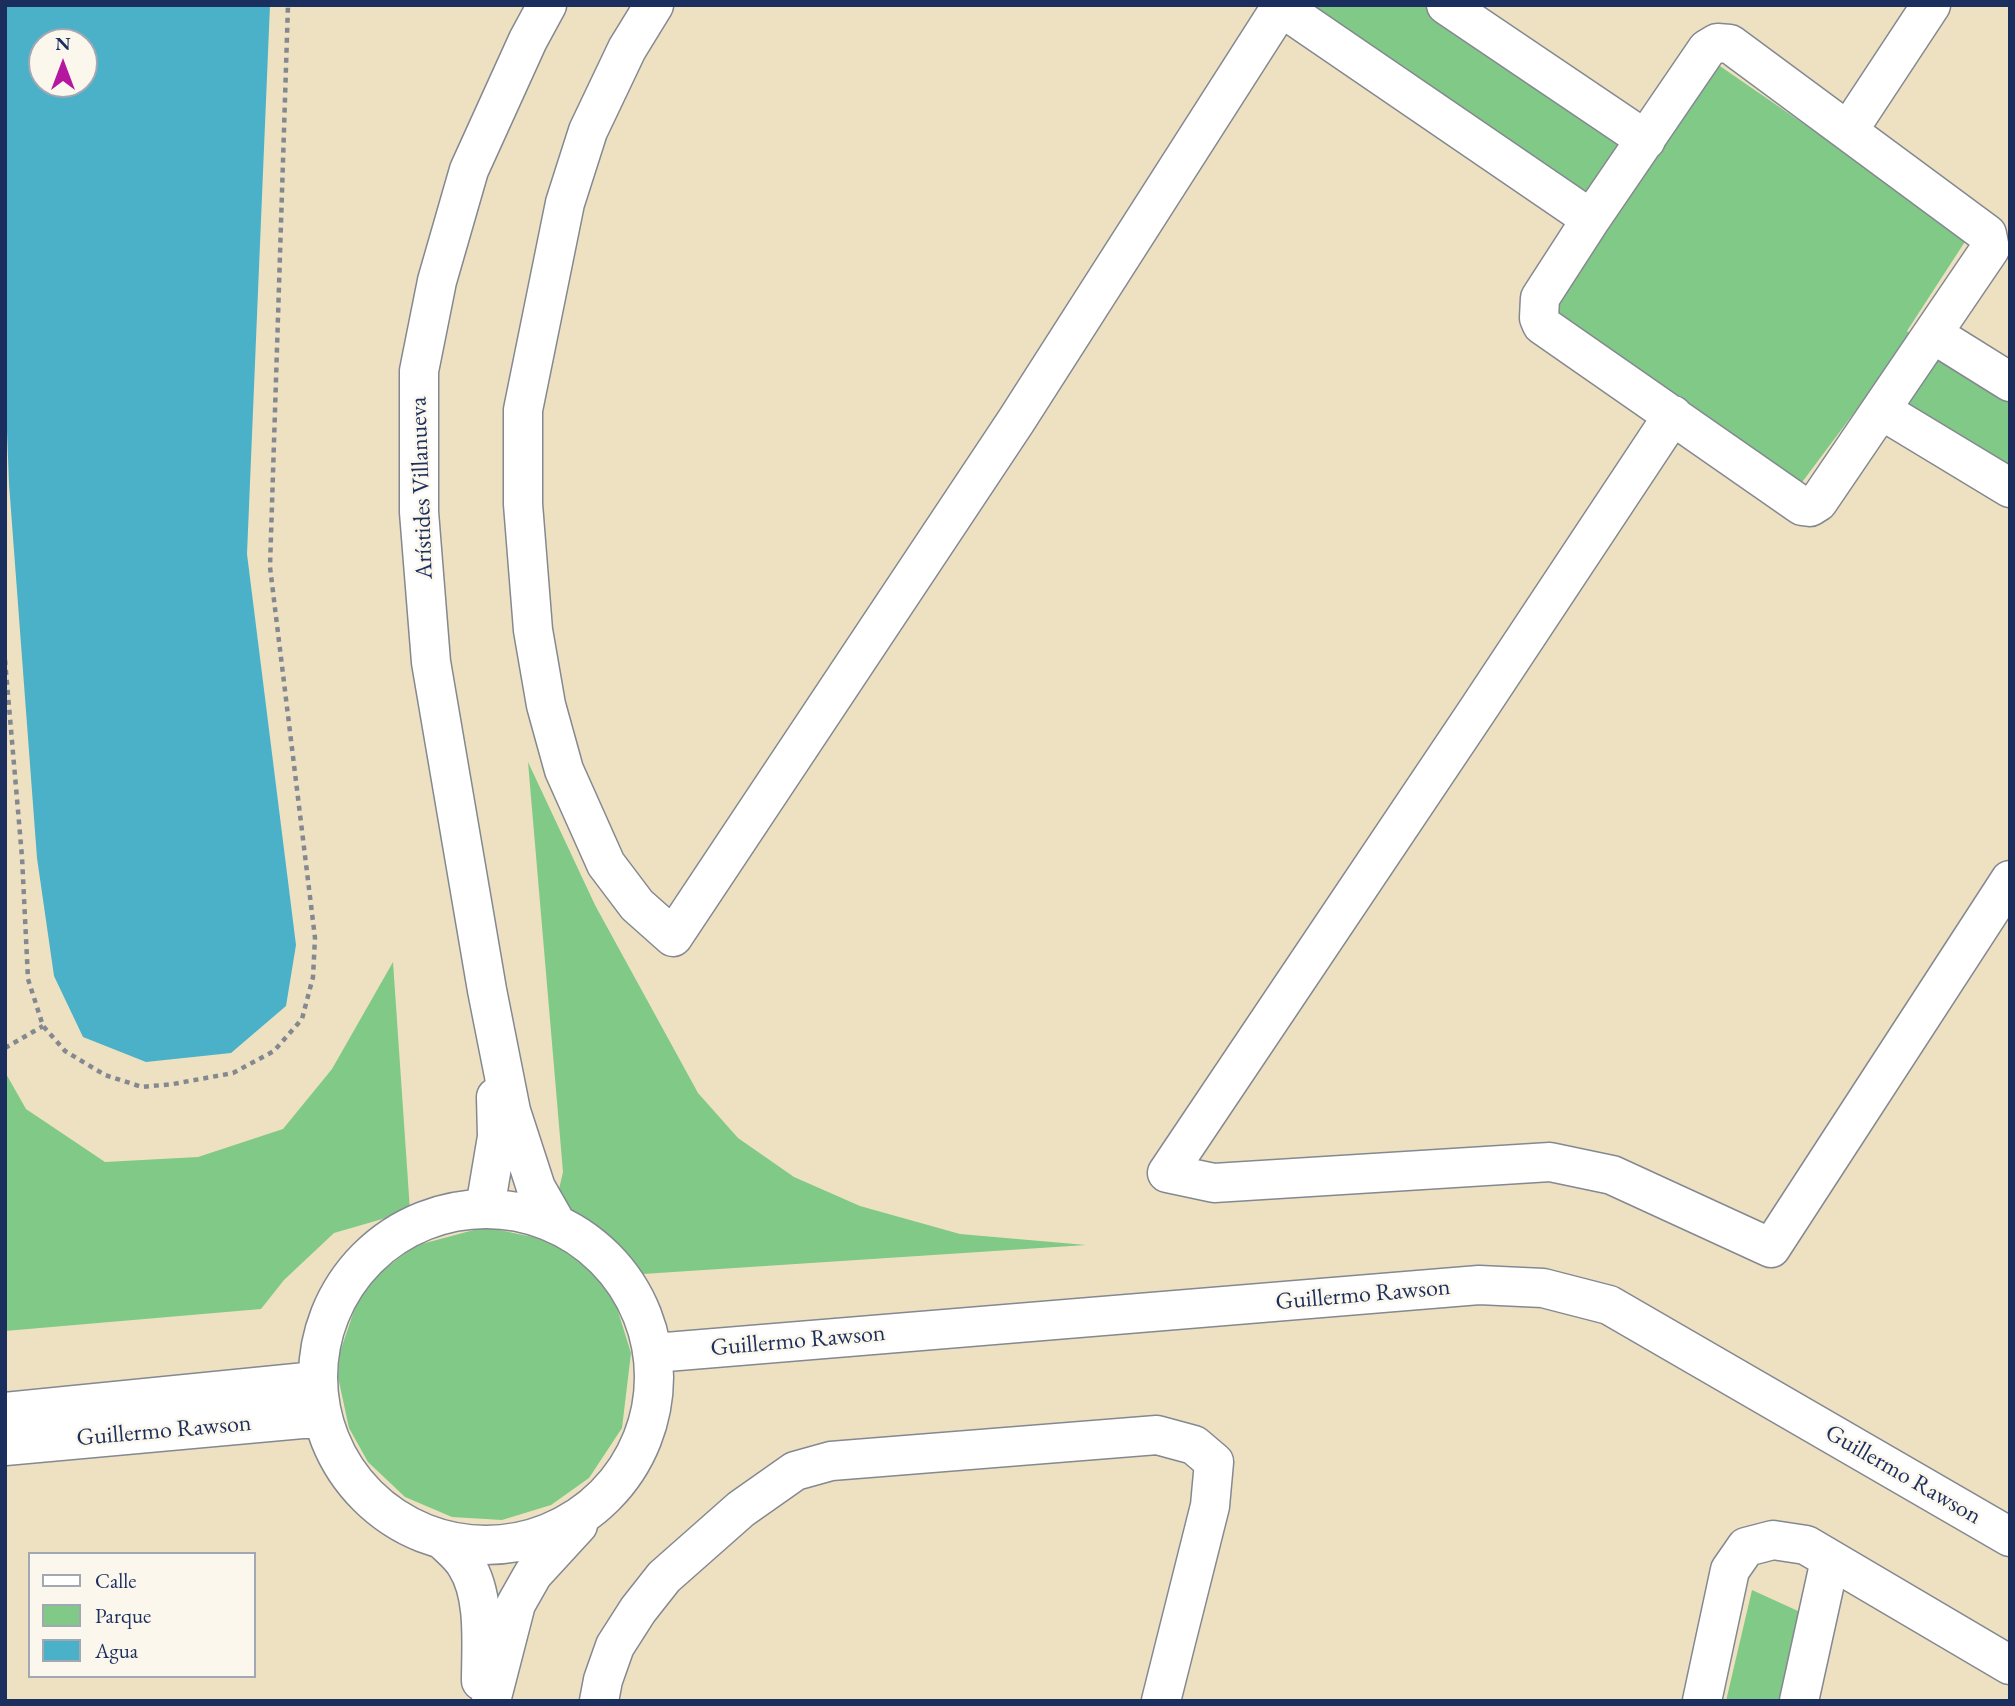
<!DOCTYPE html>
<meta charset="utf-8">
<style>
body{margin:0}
#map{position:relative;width:2015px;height:1706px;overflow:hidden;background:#eee1c2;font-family:"EB Garamond",serif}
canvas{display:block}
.frame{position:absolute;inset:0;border:7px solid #1b2f5e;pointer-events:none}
.legend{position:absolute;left:28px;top:1552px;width:228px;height:126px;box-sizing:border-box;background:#fbf7ec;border:2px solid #a1a7b3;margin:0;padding:9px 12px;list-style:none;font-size:21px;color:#1b2f5e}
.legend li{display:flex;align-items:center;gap:14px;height:35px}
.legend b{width:35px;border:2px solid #a1a7b3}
.north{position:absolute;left:28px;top:28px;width:70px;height:70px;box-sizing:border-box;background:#fbf7ec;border:2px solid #a1a7b3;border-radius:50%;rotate:0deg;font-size:19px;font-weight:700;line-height:28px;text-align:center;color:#1b2f5e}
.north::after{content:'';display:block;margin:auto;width:24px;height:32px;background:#b5179e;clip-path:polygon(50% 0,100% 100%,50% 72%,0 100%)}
</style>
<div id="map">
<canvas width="2015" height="1706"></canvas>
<div class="frame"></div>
<ul class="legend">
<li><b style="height:9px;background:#fff"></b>Calle</li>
<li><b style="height:19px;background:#80c986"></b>Parque</li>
<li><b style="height:19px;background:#4ab1c9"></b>Agua</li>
</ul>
<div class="north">N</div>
</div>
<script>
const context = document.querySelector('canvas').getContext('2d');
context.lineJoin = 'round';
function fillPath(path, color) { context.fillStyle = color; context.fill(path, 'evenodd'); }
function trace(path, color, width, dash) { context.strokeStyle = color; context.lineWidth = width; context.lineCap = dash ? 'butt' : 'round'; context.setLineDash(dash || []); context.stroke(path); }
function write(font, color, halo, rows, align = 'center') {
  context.font = font + ' "EB Garamond",serif'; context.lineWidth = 5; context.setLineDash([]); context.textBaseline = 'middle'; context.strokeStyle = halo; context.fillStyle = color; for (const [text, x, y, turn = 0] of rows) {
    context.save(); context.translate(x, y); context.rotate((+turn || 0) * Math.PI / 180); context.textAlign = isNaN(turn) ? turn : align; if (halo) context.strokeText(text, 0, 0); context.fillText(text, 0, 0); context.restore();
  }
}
fillPath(new Path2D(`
 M1291 5H1441L1656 142 1717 64 1968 237 1907 331 2010 396V478L1871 390 1800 485 1546 320 1606 216Z
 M528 762 595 905 698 1093 738 1138 794 1177 860 1206 960 1234 1086 1245 597 1277 616 1305 631 1353 622 1428 589 1478 551 1505 502 1520 452 1517 405 1497 368 1462 349 1428 338 1377 340 1352 357 1302 375 1277 414 1246 485 1227 547 1240 563 1172Z
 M393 962 410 1211 334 1233 284 1280 261 1309 5 1331V1072L26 1109 105 1162 198 1157 283 1129 332 1069Z
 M1752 1590 1809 1616 1791 1701H1726Z`), '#80c986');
fillPath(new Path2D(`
 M5 5H270L247 554 296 945 286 1006 231 1053 146 1062 83 1037 54 976 37 858 9 484 5 379ZM42 42H84V84H42Z`), '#4ab1c9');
const street = new Path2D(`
 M654 5 627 49 588 131 565 203 523 410V504L533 630 546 705 564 770 606 864 637 905 673 937 1016 421 1282 5
 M1278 5 1591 219
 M1446 5 1646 140
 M1717 43 1730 44 1987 234 1990 249 1818 502 1810 507 1802 506 1542 325 1539 318 1540 298 1591 219 1707 49Z
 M1848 131 1931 5
 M1933 334 2010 382
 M1881 410 2010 488
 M1673 415 1477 711 1167 1173 1214 1183 1550 1162 1612 1175 1771 1248 2010 880
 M599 1701 603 1680 615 1646 638 1610 664 1577 741 1509 795 1471 831 1461 1157 1435 1194 1445 1214 1462 1210 1506 1161 1701
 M1702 1701 1730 1570 1746 1547 1773 1540 1806 1545 2010 1665
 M1799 1701 1830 1560`);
const secondary = new Path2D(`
 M547 5 528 40 469 170 437 281 419 371V512L431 662 487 990 511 1111 536 1188 556 1223
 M485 1208 497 1137 496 1097
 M318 1377a168 168 0 1 1 336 0a168 168 0 1 1-336 0Z
 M654 1353 1479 1285 1543 1288 1609 1305 2010 1537
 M5 1412 316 1381
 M5 1446 302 1419H322
 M444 1541C451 1548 461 1556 466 1565 486 1596 481 1646 481 1681
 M491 1701 516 1604 533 1574 578 1525`);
trace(street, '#848890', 41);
trace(secondary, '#848890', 41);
trace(new Path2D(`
 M5 660 22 857 28 979 43 1026 65 1051 105 1075 142 1087 173 1084 233 1073 274 1051 302 1019 313 977 315 938 270 567 288 5
 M5 1048 43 1026`), '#848890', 4.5, [5, 5]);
trace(street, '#fff', 38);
trace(secondary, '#fff', 38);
write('24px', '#1b2f5e', '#fbf7ec', [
 ["Arístides Villanueva",422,488,-92],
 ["Guillermo Rawson",1363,1295,-5],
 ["Guillermo Rawson",798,1341,-5],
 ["Guillermo Rawson",164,1431,-5],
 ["Guillermo Rawson",1903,1475,30]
]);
</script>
